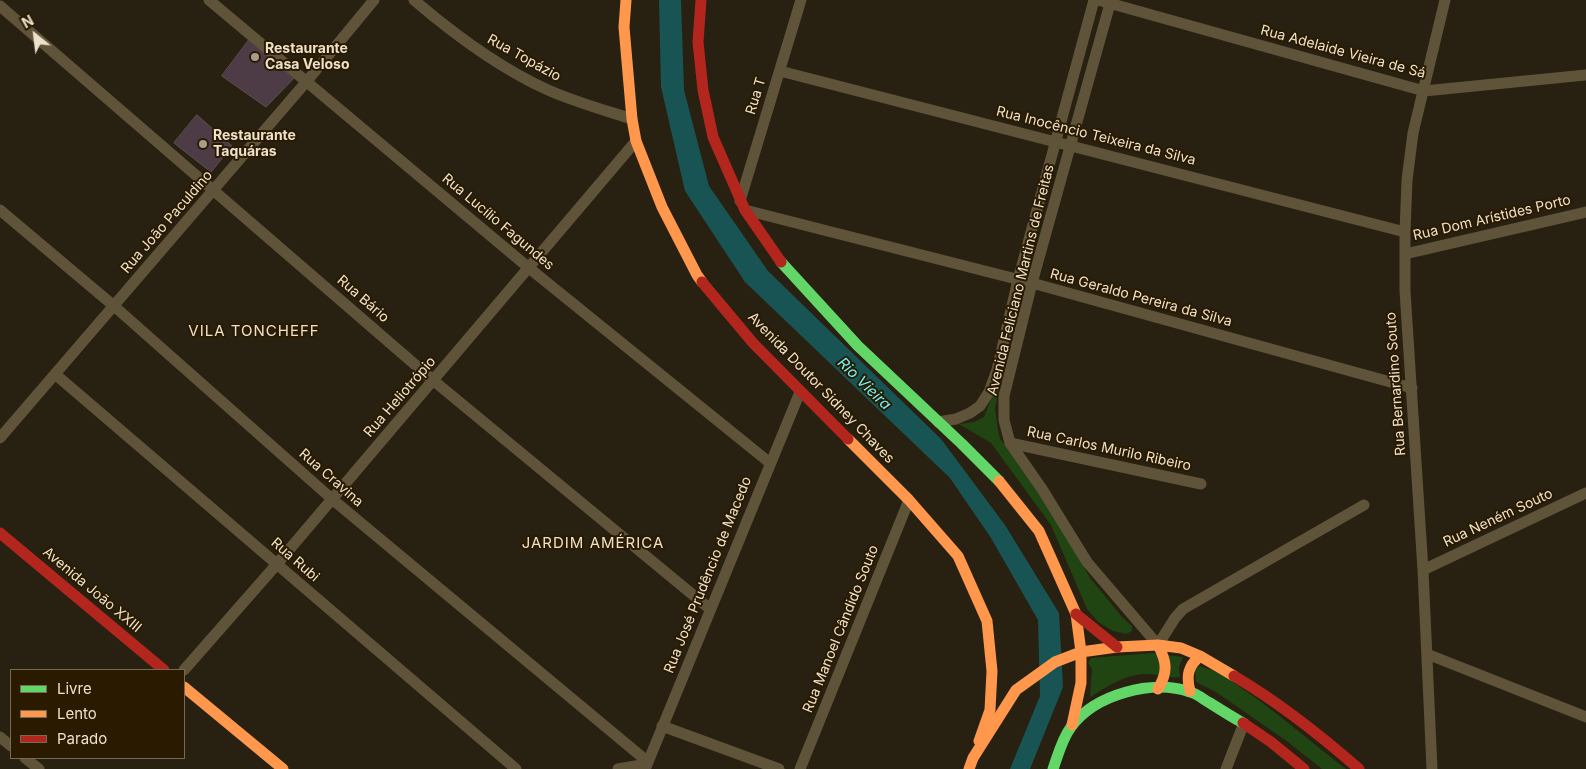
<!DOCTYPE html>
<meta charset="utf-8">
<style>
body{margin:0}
#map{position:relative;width:1586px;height:769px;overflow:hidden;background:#282010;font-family:Inter,sans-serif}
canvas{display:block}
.legend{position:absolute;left:10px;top:669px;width:175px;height:90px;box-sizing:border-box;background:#291a00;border:1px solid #776a52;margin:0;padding:6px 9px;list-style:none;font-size:15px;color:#ede1cc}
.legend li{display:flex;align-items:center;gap:10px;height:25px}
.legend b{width:25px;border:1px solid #776a52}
.north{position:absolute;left:10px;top:10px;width:50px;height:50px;-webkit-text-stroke:4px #291a00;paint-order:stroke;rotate:331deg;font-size:14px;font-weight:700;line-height:20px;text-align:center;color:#ede1cc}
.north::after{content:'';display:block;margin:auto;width:18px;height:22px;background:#ede1cc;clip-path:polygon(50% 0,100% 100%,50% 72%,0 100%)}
</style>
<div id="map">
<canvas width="1586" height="769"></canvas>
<ul class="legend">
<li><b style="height:6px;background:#63d668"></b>Livre</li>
<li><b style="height:6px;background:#ff974d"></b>Lento</li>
<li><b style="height:6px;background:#b3261e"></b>Parado</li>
</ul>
<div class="north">N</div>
</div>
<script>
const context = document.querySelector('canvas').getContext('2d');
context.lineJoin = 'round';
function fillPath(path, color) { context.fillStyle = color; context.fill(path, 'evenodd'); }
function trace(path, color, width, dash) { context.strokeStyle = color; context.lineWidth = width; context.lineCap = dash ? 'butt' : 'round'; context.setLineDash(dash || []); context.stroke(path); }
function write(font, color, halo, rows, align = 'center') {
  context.font = font + ' Inter,sans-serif'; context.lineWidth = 4; context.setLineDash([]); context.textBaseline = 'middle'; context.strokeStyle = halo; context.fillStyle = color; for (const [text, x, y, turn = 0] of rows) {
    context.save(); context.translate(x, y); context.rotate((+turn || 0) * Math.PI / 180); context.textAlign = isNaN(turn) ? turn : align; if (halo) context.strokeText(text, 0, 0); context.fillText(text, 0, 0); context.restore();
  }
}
fillPath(new Path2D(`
 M997 384H1000L995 408 998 430 1000 439 1012 453 1076 551 1090 578 1123 618 1132 626V631L1126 634 1113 631 1098 622 1087 609 1051 525 991 443 959 424 974 422 984 417Z
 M1152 653 1183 657 1179 667 1180 677C1168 679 1157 674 1145 674 1125 675 1107 686 1091 697L1090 696 1092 669 1088 663 1091 658Z
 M1199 666C1218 670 1237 685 1253 696 1285 719 1315 745 1346 769H1322L1288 742 1216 692 1196 682 1195 670Z`), '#204412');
fillPath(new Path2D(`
 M659 0H681L684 90 709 186 768 271 941 439 1005 525 1059 613 1063 687 1030 769H1010L1040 696 1038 620 991 538 950 478 745 282 685 191 661 87Z`), '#195455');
const building = new Path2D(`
 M249 40 298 74 266 107 222 76Z
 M197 115 232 146 211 172 174 143Z`);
fillPath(building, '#4d3b46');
trace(building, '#5c5352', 1);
trace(new Path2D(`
 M209 0 529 268 770 463
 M414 0C455 35 499 68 548 90 575 102 604 110 632 119
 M1098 0 1424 91 1586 75
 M1111 0 1032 283 1004 396V420L1010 443 1042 489 1087 562 1158 645 1175 618 1183 609 1364 505
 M0 6 434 381 710 609
 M780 71 1405 232
 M740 201 801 0
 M0 210 114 306 332 499 648 762
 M745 210 1032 283 1412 388
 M1405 254 1586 212
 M55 374 516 769
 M938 422 956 419 970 413 980 406 989 392 997 370 1018 280 1094 0
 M0 438 307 81 374 0
 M1010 443 1201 484
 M1423 570 1586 493
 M1427 654 1586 717
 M184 670 277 564 636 141
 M662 726 779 769
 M0 737 11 746
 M25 758 39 769
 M646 767 800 392
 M618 769 647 764
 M800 769 909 500
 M1226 769 1244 723
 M1432 769 1423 570 1405 291V232L1407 180 1413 133 1445 0`), '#5f5339', 11);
trace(new Path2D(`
 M781 262 858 346 962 444 999 481
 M1053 769C1058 755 1062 739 1071 727 1095 694 1153 679 1190 692 1198 694 1204 700 1210 703 1221 710 1232 717 1243 723`), '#63d668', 11);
trace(new Path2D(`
 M626 0 624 27 632 119 636 141 662 207 697 275 702 282
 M848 439 909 500 958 556 987 621 992 671 990 710 979 741
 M999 481 1039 531 1076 614 1081 652V683L1072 725
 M1158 645C1167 662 1168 672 1158 689
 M184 687 283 769
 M1190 691C1186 676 1188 666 1200 656
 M969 769 973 758 1016 690 1055 662 1081 652 1117 647 1158 645 1181 648 1200 656 1234 676`), '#ff974d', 11);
trace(new Path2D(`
 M701 0 698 42 703 90 713 137 745 210 781 262
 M702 282 753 343 848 439
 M0 533 164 670
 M1076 614 1117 647
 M1234 676C1280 703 1319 734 1359 769
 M1243 723 1271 742 1304 769`), '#b3261e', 11);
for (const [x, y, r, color] of [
 [255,57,5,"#a89d8a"],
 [203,144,5,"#a89d8a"]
]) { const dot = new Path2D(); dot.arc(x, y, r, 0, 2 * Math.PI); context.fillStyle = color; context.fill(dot); trace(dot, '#291a00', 2); }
write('bold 14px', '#ede1cc', '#291a00', [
 ["Restaurante",265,49],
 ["Casa Veloso",265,65],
 ["Restaurante",213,136],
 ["Taquáras",213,152]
], 'left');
write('14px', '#ede1cc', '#291a00', [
 ["Rua Adelaide Vieira de Sá",1343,52,15],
 ["Rua Topázio",524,58,29],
 ["Rua T",756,96,-73],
 ["Rua Inocêncio Teixeira da Silva",1096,136,14],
 ["Rua Dom Arístides Porto",1492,218,-13],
 ["Rua João Paculdino",167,222,-49],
 ["Rua Lucílio Fagundes",498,222,40],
 ["Avenida Feliciano Martins de Freitas",1021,280,-76],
 ["Rua Geraldo Pereira da Silva",1141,298,15],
 ["Rua Bário",363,299,41],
 ["Rua Bernardino Souto",1396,384,-94],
 ["Avenida Doutor Sidney Chaves",821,388,46],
 ["Rua Heliotrópio",400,397,-49],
 ["Rua Carlos Murilo Ribeiro",1109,449,12],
 ["Rua Cravina",331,478,41],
 ["Rua Neném Souto",1498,518,-25],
 ["Rua Rubi",295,560,41],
 ["Rua José Prudêncio de Macedo",708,575,-68],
 ["Avenida João XXIII",92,590,40],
 ["Rua Manoel Cândido Souto",841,629,-68]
]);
context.letterSpacing = '1px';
write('15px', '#ede1cc', '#291a00', [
 ["VILA TONCHEFF",254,331],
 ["JARDIM AMÉRICA",593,543]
]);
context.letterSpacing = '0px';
write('italic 15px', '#74f4fa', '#291a00', [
 ["Rio Vieira",864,384,44]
]);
</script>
